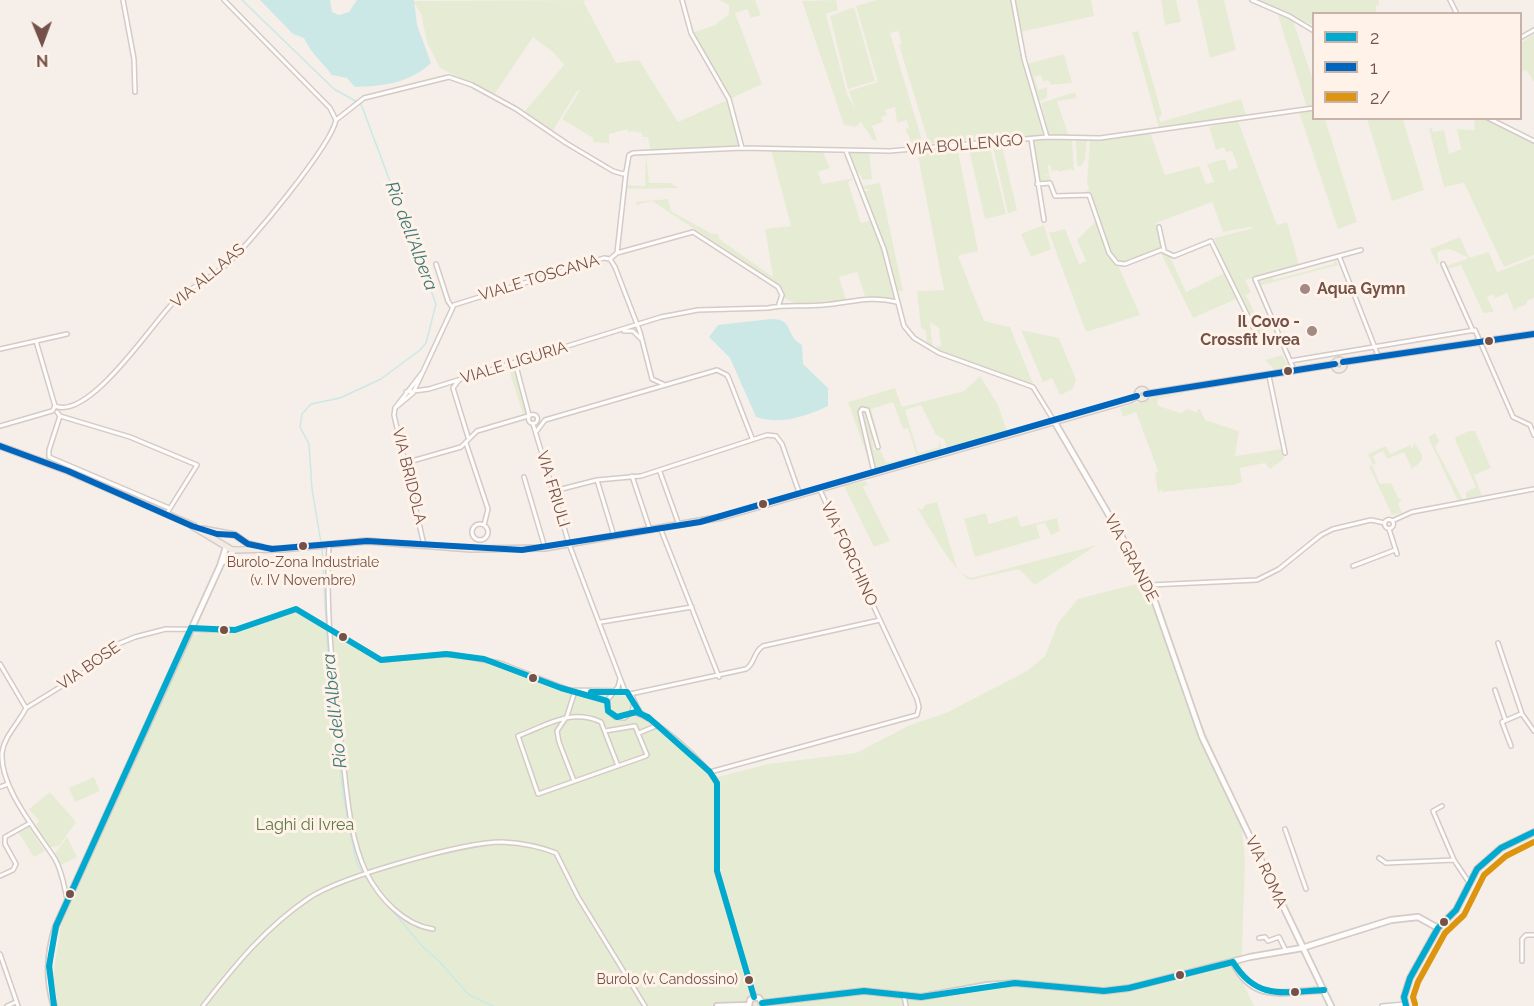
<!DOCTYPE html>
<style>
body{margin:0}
#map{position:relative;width:1534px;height:1006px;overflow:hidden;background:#f6efe9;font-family:Raleway,sans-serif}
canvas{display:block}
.legend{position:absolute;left:1312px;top:12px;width:210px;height:108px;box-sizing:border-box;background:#fff3e9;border:2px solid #c7b3a9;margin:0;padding:8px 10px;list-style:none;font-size:18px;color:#745249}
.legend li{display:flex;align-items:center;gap:12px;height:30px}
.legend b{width:30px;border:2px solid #c7b3a9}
.north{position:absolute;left:12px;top:12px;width:60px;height:60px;-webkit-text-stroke:4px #fff3e9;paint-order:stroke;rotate:179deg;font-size:16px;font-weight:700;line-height:24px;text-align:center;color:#745249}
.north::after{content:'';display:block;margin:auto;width:21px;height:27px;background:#745249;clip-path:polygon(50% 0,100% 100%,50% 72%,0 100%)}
</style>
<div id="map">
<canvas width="1534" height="1006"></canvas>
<ul class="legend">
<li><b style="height:8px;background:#00a9ce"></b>2</li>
<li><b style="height:8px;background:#0065bd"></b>1</li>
<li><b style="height:8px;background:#dd950f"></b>2/</li>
</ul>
<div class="north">N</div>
</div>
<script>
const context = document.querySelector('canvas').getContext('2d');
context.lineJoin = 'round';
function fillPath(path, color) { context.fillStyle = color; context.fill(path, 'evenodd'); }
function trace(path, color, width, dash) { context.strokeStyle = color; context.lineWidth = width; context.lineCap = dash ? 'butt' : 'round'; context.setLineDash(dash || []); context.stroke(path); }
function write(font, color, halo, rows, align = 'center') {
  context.font = font + ' Raleway,sans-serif'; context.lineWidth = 6; context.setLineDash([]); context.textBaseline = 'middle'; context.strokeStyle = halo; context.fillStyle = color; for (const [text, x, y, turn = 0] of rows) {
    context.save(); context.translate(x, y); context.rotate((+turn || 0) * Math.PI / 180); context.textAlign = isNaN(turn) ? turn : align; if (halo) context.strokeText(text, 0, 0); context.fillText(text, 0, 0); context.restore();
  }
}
fillPath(new Path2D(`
 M586 0 583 1 616 63 639 60 678 122 727 100 740 146 651 151 648 137H642V133L631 131 628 133V129L609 134V143L593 142V138L562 119 580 90 577 91 552 132 524 112 564 65 554 53 533 37 494 95 440 68 427 42 421 14 413 1Z
 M719 0H755L761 15 751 18 747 9 735 13 762 84 730 99 692 33 715 25 729 14V5Z
 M836 0 838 10 826 14 847 94 855 109 849 91 878 82 856 6 877 0H1012L1022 59 1045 134 1028 138 929 144 899 45 902 44 898 31 890 33 924 147H914L905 129 909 128 907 120 897 123 895 107 885 110 887 115 881 117 883 122 872 126 877 140H873L861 122 856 127 844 125 802 1Z
 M1014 0H1091L1094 16 1020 32Z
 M1161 0H1176L1181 22 1165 25Z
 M1197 0H1224L1236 50 1210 58Z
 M1255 0H1379V5L1376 6V13L1314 14 1313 25Z
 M854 7 875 81 848 89 830 16Z
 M1277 12 1292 18 1313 80V107L1307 108Z
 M1138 31 1162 114 1159 117 1160 122 1241 99 1247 118 1159 128 1132 32Z
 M1534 34V82L1526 70 1522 72 1520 69 1521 43Z
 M1064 54 1072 83 1051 85 1048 80 1043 82 1041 75 1034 77 1038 90 1047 87V98L1038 101 1027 64Z
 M1075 92 1077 98 1057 101 1069 137 1049 135 1041 103Z
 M1313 110 1314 118 1325 119 1357 222 1338 229 1299 112Z
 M1367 119H1403L1424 190 1392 201Z
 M1474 119H1485L1534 142V255L1504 267 1464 183 1444 187 1429 129 1432 128 1433 132 1444 130 1449 154 1461 149 1457 129 1475 130Z
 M1238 121 1277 225 1287 222 1299 265 1245 280 1251 292 1246 295 1268 340 1266 341 1259 337 1225 270 1214 238 1254 228 1250 227 1223 232 1212 202 1156 223 1162 248 1126 262H1117L1112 257 1089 194 1082 193 1089 190 1087 181 1090 140 1150 132 1165 175 1199 166 1206 184 1214 182 1207 164 1225 159 1229 171 1238 167 1232 151 1226 152 1224 147 1216 150 1209 127Z
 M1046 138 1072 140 1074 171 1070 169 1059 172 1058 170 1051 171V165H1048L1049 174 1042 176 1050 175 1051 181 1038 180 1033 143 1035 140Z
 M1076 139 1087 140 1085 159 1081 166H1077Z
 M1001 142 1017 210 1008 214 993 147V143Z
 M989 143 1006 214 985 219 968 146Z
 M957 146 978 251 958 256 984 321 1010 327 1034 386 939 351 936 346H941L939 328 930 322 933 349 927 346 926 331 921 328 917 291 944 290 917 151Z
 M771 150H822L830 168 818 172 822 184 855 178 848 182 861 223 872 220 891 275 895 299 865 296 857 272 839 277 846 300 796 304 784 298 783 290 778 284 652 201 636 205V202L668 199 671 211 712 234H718L719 239 773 277 765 229 791 226Z
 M852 151H869L872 179 863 180 858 171 856 174 849 157 852 156 849 154Z
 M646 153 649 183H670L679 188 626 189V185L645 186Z
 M880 183 903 291H897L885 248 863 192 871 190 864 189 863 186Z
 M1096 221 1108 256 1118 265 1140 315 1086 332 1049 233 1065 229 1079 264 1086 261 1077 240Z
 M1044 225 1051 249 1031 257 1021 234Z
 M1460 237 1469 258 1489 252 1497 272 1534 258V298L1527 301 1526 305 1516 308 1515 312 1507 293 1495 298 1492 294 1487 297 1494 312 1483 313 1461 265 1448 269 1446 266 1467 259V257C1457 254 1449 244 1437 253L1439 263 1437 264 1430 249Z
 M1160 251H1163L1171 259 1186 292 1225 273 1236 299 1193 318Z
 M1336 260 1338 265 1259 286 1257 282 1273 278 1274 280 1333 264Z
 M1021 330 1059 338 1076 380 1073 389 1060 395 1052 378 1043 382Z
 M1282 355 1290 368 1276 371 1265 360Z
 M506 369 515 373 527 413 523 414 510 373Z
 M980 376 998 405 1007 431 947 448 944 439 936 435 921 405 905 410 918 453 939 447V440L942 450 917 457 908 428 903 429 893 402 871 409 879 438 872 440 874 450 880 449 886 463 911 457V459L872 470 848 402 895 388 902 407 964 391Z
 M1189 393 1157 399 1158 406 1181 413 1188 409 1198 413 1197 409H1200L1205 420 1239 431 1235 456 1282 449 1284 459 1270 469 1265 463 1240 468 1242 482 1234 485 1162 492V489L1158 493 1155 473 1158 471 1136 412 1123 417 1120 408 1156 397Z
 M1469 431H1475L1491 468 1474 475 1482 496 1466 499V492L1476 487 1455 440 1456 437Z
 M1435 433 1439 441 1435 447 1463 500 1458 501 1428 437Z
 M1414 443C1422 454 1429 457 1412 469L1404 452 1387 459 1383 451 1373 456 1376 463 1373 465 1368 454 1386 446 1390 454 1410 445 1412 449Z
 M1372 465 1380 484 1391 483 1399 499H1402L1398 504 1402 513 1392 515 1369 466Z
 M865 481 868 485 863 487 890 541 874 547 844 486Z
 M937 502 958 571 971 578 1097 545 1035 585 1019 569 970 580C952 570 928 526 917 507L922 510 925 505Z
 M986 513 989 524 1017 516 1021 527 1057 518 1060 531 1051 535 1045 523 1036 525 1040 538 975 557 964 519Z
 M1152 580 1201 722 1241 814 1245 862 1241 979 1254 1006H58L53 976 61 925 191 636 214 629H234L281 610 310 615 379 659 440 652 479 657 534 674 562 687 606 690 632 699 718 777 768 764 856 753 910 725 946 713 1027 671 1045 656 1058 623 1078 599Z
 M94 777 100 791 75 802 69 788Z
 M50 792 76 822 59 846 50 847 34 828 39 821 29 809Z
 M28 826 45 851 34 857 18 832Z
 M67 837 77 857 61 865 54 855Z`), '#e6ecd4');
fillPath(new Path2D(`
 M260 0H330L332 12 339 15 349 12 357 0H414L417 25 431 63C410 83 384 86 355 87L347 78 332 75C322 62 310 52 304 38L293 34Z
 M771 319C795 319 784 335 802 345L803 364 828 388V406C804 417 781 425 756 417L730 358 709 337 718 325Z`), '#cbe8e6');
trace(new Path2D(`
 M242 0 334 89 361 104 436 304 426 343 420 350 381 379 340 398 311 404 302 414 300 427 309 444 312 489 321 543
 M322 548 329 674 343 795 355 856 358 866 373 887
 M378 893 422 946 439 961 469 995 493 1006`), '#cbe8e6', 1.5);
const minor = new Path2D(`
 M123 0 134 59 135 92
 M224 0 330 108 336 120
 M682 0 691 33 729 99 742 148
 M1013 0 1024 59 1047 137
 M1252 0 1289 16 1314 31
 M1450 0 1457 14
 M1520 38 1534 30
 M1488 118 1534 141
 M336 120 364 98 449 77 472 85 516 109 566 143 613 171 623 174 626 172 629 155 633 153 742 148 890 151 1047 137 1100 138 1314 108
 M1031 139 1044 220
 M846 151 884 249 904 326 914 338 939 353 1033 387 1054 421
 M1037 184 1050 183 1055 196 1089 195 1109 253 1117 263 1125 264 1161 250 1174 256 1211 241 1259 339 1266 342 1279 337
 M1159 227 1164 250
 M617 253 626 172
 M1339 256 1379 358
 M610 259 617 253 693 232 778 287 782 295 779 304
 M436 264 448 301 452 307
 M1443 264 1473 331
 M624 331H633L641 339
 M0 349 36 341
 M1290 361 1475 330 1513 417 1530 425 1534 435
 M515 362 529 415
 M1294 370 1255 279 1361 250
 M422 373 395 408 413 393 454 305 604 258 610 259 615 267 640 332 652 379
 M1269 376 1285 453
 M652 379 663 384
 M459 380 453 388 468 437
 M406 392 429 389 661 317 698 310 768 308C788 304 802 307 823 305 850 303 870 295 897 302
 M55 406 36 341 67 334
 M395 408 394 415 424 545
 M53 410 55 406C89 420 150 327 171 305 186 289 209 280 226 265 248 246 331 146 336 120
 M57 412 60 416 130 437 197 465 167 513
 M528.5 419a4.5 4.5 0 1 1 9 0a4.5 4.5 0 1 1-9 0Z
 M60 416 49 450V457L169 508
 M533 424 569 544 625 691
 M0 426 52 411
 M536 432 545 420 717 370 727 375 729 379 752 438
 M466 443 488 509 484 525
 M405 463 461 447 477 431 528 416
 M660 472 679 525
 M874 472 860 412 862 409 867 410 878 447
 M632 476 650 530
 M524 477 545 548
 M597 480 614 536
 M554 491 597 480 641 476 767 435 776 436 782 444 800 495
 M1384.5 524a4.5 4.5 0 1 1 9 0a4.5 4.5 0 1 1-9 0Z
 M1392 521 1412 512 1534 489
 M472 532a8 8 0 1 1 16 0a8 8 0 1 1-16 0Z
 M1389 529 1397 554
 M661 530 719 677
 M329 546C325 614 334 684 342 751 347 791 349 836 366 872 379 898 404 925 433 929
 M1353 566 1395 550
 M1150 585 1257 580 1279 569 1321 535 1333 529 1371 520 1385 523
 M601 622 692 607
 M1498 643 1522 714 1534 731
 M0 664 26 708
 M620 679 618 687 608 699V711L615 717 624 718 632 712 634 703
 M1495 690 1505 719
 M586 693 607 701
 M630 694 746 669C755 664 753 652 763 646L880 620 820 490
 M26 708 83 673 118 644 135 637 166 629 235 630 296 609 381 660 451 654 500 663 569 690 625 691 632 696 640 713
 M26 708C19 723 4 736 2 753 0 788 37 831 55 859 62 871 64 885 67 899
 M631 713C648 710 710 767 717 783V871L754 997
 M605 731 635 726 647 755 646 756 538 794 518 736C547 725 571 708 601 722L618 766
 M639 733 658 725
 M1511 746 1502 722 1521 714
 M710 772 917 715 919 707 917 699 880 620
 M574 781 559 742 557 731 567 716 575 691
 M0 787 8 784
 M1442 806 1433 811 1454 860
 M1285 829 1306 889
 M1379 858 1386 863 1454 860 1470 884
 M0 876 13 870 16 864 5 844V837L30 823
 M1259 938 1265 937 1268 941 1279 937 1286 951
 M0 954 18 1006
 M1522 961V939L1526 935H1534
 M904 996 906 1006
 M7 1006 16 1002
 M203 1006C235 965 266 927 309 898 340 877 463 842 502 842 520 843 539 846 556 853L578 897 645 1006
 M1382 1006 1405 1004`);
const tertiary = new Path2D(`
 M1054 421 1148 582 1202 737 1331 1006
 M223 562 234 550
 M1233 962C1254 1004 1283 991 1324 990
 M762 1003 864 991 921 997 988 985 1015 983 1104 991 1129 988 1250 957 1302 948 1391 920 1418 917 1438 928
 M749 1005 750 1000 754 997 759 998 762 1003
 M54 1006C46 979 47 953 56 926L220 566 226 547
 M717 1006 749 1005
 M1406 1006 1404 997 1410 978 1438 928 1456 910 1477 869 1501 848 1534 832`);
const primary = new Path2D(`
 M1334 365a5 5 0 1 1 10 0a5 5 0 1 1-10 0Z
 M1343 362 1534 334
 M1137.5 394a4.5 4.5 0 1 1 9 0a4.5 4.5 0 1 1-9 0Z
 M1146 394 1335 364
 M0 446 68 471 194 526
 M192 526 232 550 282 549 367 541 471 549 545 548 722 517 1130 400 1137 396
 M203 529 235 535 248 544 261 547`);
trace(minor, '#d4cac6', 6);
trace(tertiary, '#d4cac6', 8);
trace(primary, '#d5cac5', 8);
trace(minor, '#fefdfc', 3);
trace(tertiary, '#fefdfc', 4.5);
trace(primary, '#f2ebe4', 5);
trace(new Path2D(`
 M191 628 235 630 296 609 381 660 446 654 484 659 561 688 607 701 608 711 617 717 636 712 648 717 710 772 717 783V871L754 997
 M591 692H627L640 713 648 718
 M1233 962C1257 1001 1284 992 1324 990
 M762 1003 864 991 921 997 1015 983 1104 991 1129 988 1233 962
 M54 1006 49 966 56 926 191 628
 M1406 1006 1404 997 1410 978 1438 928 1456 910 1477 869 1501 848 1534 832`), '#00a9ce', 6);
trace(new Path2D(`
 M1343 362 1534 334
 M1146 394 1335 364
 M0 446 68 471 192 526 217 534 235 535 248 544 272 549 367 541 522 550 700 522 1137 396`), '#0065bd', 6);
trace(new Path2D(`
 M1415 1004 1413 997 1418 982 1445 933 1464 915 1484 875 1506 856 1534 842`), '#dd950f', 6);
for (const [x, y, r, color] of [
 [1305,289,6,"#a28981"],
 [1312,331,6,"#a28981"],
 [1489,341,5,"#745249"],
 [1288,371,5,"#745249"],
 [763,504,5,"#745249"],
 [303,546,5,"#745249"],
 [224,630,5,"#745249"],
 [343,637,5,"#745249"],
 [533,678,5,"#745249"],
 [70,894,5,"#745249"],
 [1444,922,5,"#745249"],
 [1180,975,5,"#745249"],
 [749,980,5,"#745249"],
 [1295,992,5,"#745249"]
]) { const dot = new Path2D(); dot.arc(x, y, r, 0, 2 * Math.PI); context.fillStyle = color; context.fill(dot); trace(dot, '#fff3e9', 2); }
write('14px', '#745249', '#fff3e9', [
 ["Burolo-Zona Industriale",303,563],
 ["(v. IV Novembre)",303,581],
 ["Burolo (v. Candossino)",738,980,"right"]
]);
write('16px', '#745249', '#fff3e9', [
 ["VIA BOLLENGO",965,145,-5],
 ["VIA ALLAAS",208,276,-40],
 ["VIALE TOSCANA",539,278,-17],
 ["VIALE LIGURIA",514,363,-17],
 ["VIA BRIDOLA",409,476,76],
 ["VIA FRIULI",553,489,73],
 ["VIA FORCHINO",849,554,65],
 ["VIA GRANDE",1131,558,62],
 ["VIA BOSE",89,666,-35],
 ["VIA ROMA",1266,872,65]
]);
write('bold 16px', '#745249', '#fff3e9', [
 ["Aqua Gymn",1317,289],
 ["Il Covo -",1300,322,"right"],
 ["Crossfit Ivrea",1300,340,"right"]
], 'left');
write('16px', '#5b7941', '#fff3e9', [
 ["Laghi di Ivrea",305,825]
]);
write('italic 18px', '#3d7979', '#fff3e9', [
 ["Rio dell'Albera",411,236,69],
 ["Rio dell'Albera",335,711,-96]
]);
</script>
